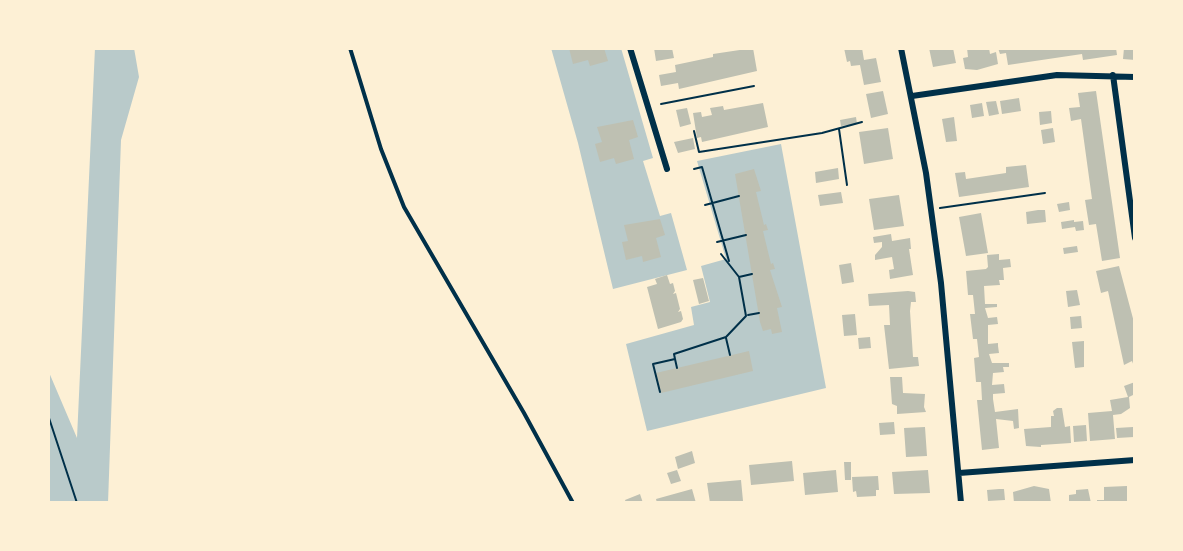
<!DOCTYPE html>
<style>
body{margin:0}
#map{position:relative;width:1183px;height:551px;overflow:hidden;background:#fdf0d5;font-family:"Exo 2",sans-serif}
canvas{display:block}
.frame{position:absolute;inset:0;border:50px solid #fdf0d5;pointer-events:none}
</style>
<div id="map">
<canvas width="1183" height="551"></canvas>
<div class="frame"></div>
</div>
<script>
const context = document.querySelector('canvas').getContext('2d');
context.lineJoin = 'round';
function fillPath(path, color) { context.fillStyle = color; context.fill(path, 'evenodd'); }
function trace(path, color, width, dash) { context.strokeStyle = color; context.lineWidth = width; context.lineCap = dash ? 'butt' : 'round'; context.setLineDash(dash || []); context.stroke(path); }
fillPath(new Path2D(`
 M95 48H134L139 77 121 140 108 503H48V370L77 438Z
 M551 48H621L653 158 643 161 660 216 671 213 687 270 613 289 578 143Z
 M781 144 826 388 647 431 626 344 694 325 691 307 710 302 701 266 726 259 697 161Z`), '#b9caca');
fillPath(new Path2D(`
 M569 48H604L608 61 590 66 588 60 573 64Z
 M654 48H672L674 58 656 61Z
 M753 48 757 71 679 89 678 83 661 86 659 75 676 72 675 65 713 57V54Z
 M844 48H862L864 60 876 58 881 82 864 85 860 65 851 66 850 61 847 62Z
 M929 48H953L956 63 933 67Z
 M967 48H989L990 54 996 52 998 64 977 70 965 69 963 58 968 57Z
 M998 48H1116L1117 55 1083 60 1082 54 1008 65 1006 53 1000 54Z
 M1124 48 1135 50V60L1123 59Z
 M883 91 888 114 871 118 866 94Z
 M1096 91 1120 258 1102 261 1096 224 1089 225 1085 200 1092 199 1081 119 1071 121 1069 108 1080 107 1078 93Z
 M1019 98 1021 111 1002 114 1000 101Z
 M996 101 999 114 989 116 986 102Z
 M763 103 768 127 702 142 701 137 697 138 693 113 701 112 702 117 712 115 710 108 723 106 724 110Z
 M982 103 984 116 972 118 970 105Z
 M687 108 691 124 680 127 676 110Z
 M1051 111 1052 123 1040 125 1039 112Z
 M856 117 857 124 841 126 840 120Z
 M954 117 957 141 946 142 942 119Z
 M633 120 638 137 629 140 634 159 616 164 614 158 600 162 595 144 602 142 597 127Z
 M888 128 893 159 864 164 859 132Z
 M1053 128 1055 142 1043 144 1041 130Z
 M693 138 695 149 678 153 674 142Z
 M1026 165 1029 187 959 197 955 173 965 172 966 179 1006 173V167Z
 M838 168 839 179 816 183 815 172Z
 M754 169 761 191 756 192 764 225 766 224 768 230 763 231 771 264 773 263 775 269 770 270 782 307 777 308 782 332 772 334 771 329 763 331 760 322 735 174Z
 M841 192 843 203 820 206 818 195Z
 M899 195 904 226 874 230 869 199Z
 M1069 202 1070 210 1059 212 1057 204Z
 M1038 210H1045L1046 222 1027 224 1026 212Z
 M981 213 988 253 966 256 959 217Z
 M660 219 665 235 656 238 661 257 643 262 642 256 626 260 622 242 628 241 624 225Z
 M1074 220V222L1083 221 1084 230 1076 231 1075 227 1062 229 1061 222Z
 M891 234 892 241 910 238 911 249H909L913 275 890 279 889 270 894 269 892 257 875 260V255L882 247V242L874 243 873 237Z
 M1077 246 1078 252 1064 254 1063 248Z
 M999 254V260L1010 259 1011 267 1003 268 1004 280H999L1000 285 984 286 985 304H997V307L985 308 988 318 997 317 998 324 988 325V344L998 343V346L999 353 989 354 992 363H1009V367H1003L1004 372 993 373 992 385 1004 384 1005 393 993 394V399L995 412 1018 409 1019 428 1014 429 1013 421 996 419 999 448 982 450 977 400H982L981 382H976L974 358 979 357 977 339H973L970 314H975L973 295H968L966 271 986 269 988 267 987 255Z
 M851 263 854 282 842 284 839 265Z
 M1119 266 1135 326V369L1132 361 1124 365 1108 291 1101 293 1096 271Z
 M667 275 670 284 673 283 675 291 673 294 676 293 680 309 678 312 681 311 683 319 681 322 658 329 647 287 657 284 655 279Z
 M703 278 709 301 699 304 693 280Z
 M1077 290 1080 305 1068 307 1066 291Z
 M908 291 915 292 916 302H911L910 311 913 357H918L919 366 889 369 884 325H890L889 305 869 306 868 294Z
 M855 314 857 335 844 336 842 315Z
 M1081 316 1082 328 1071 329 1070 317Z
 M870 337 871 348 859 349 858 338Z
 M1084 341V367L1075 368 1072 342Z
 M749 351 753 371 661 393 656 373Z
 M890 377H902L903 393 925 394 924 407 926 412 897 414V406L892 404Z
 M1135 382V394L1129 397 1130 408 1121 414 1113 415 1115 439 1090 441 1088 413 1112 411 1110 400 1128 397 1124 386Z
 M1057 408H1062L1065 427 1070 426 1071 443 1041 445V447L1026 446 1024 429 1051 427V416H1054L1053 411Z
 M894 422 895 434 880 435 879 423Z
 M1086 425 1087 441 1074 442 1073 426Z
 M925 427 927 456 906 457 904 428Z
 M1133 427 1134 437 1117 438 1116 428Z
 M692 451 695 463 678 469 675 457Z
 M792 461 794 481 751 485 749 465Z
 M844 462H851V480H845Z
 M677 470 681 481 671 484 667 473Z
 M836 470 838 492 805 495 803 473Z
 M928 470 930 493 894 494 892 472Z
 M878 476 879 490H876V496L857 497 856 491 853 492 852 477Z
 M741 480 743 501 710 503 707 483Z
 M1034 486 1049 489 1051 503H1014L1013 492Z
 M1127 486V503H1097V500H1104V487Z
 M692 489 696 503H657L656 499Z
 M999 489H1004L1005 500 988 501 987 490Z
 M1088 489 1091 503H1069V495L1076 494V490Z
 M640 494 643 503H626L625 500Z`), '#bec0b2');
trace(new Path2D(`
 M661 104 754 86
 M839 129 847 185
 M694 131 699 152 822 133 862 122
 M694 169 702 167 729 261
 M705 205 739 196
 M940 208 1045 193
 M717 242 746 235
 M739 277 752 274
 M748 315 759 313
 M726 338 730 355
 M675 359 677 368
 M660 392 653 364 675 359 674 354 726 337 746 316 739 277 721 254
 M48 415 77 503`), '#003049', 2);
trace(new Path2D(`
 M350 48 381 149 404 207 524 413 573 503`), '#003049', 4);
trace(new Path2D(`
 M630 48 667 169
 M901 48 926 173 941 283 961 503
 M1113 75 1135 238
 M912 96 1057 75 1135 77
 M959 473 1135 460`), '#003049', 6);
</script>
